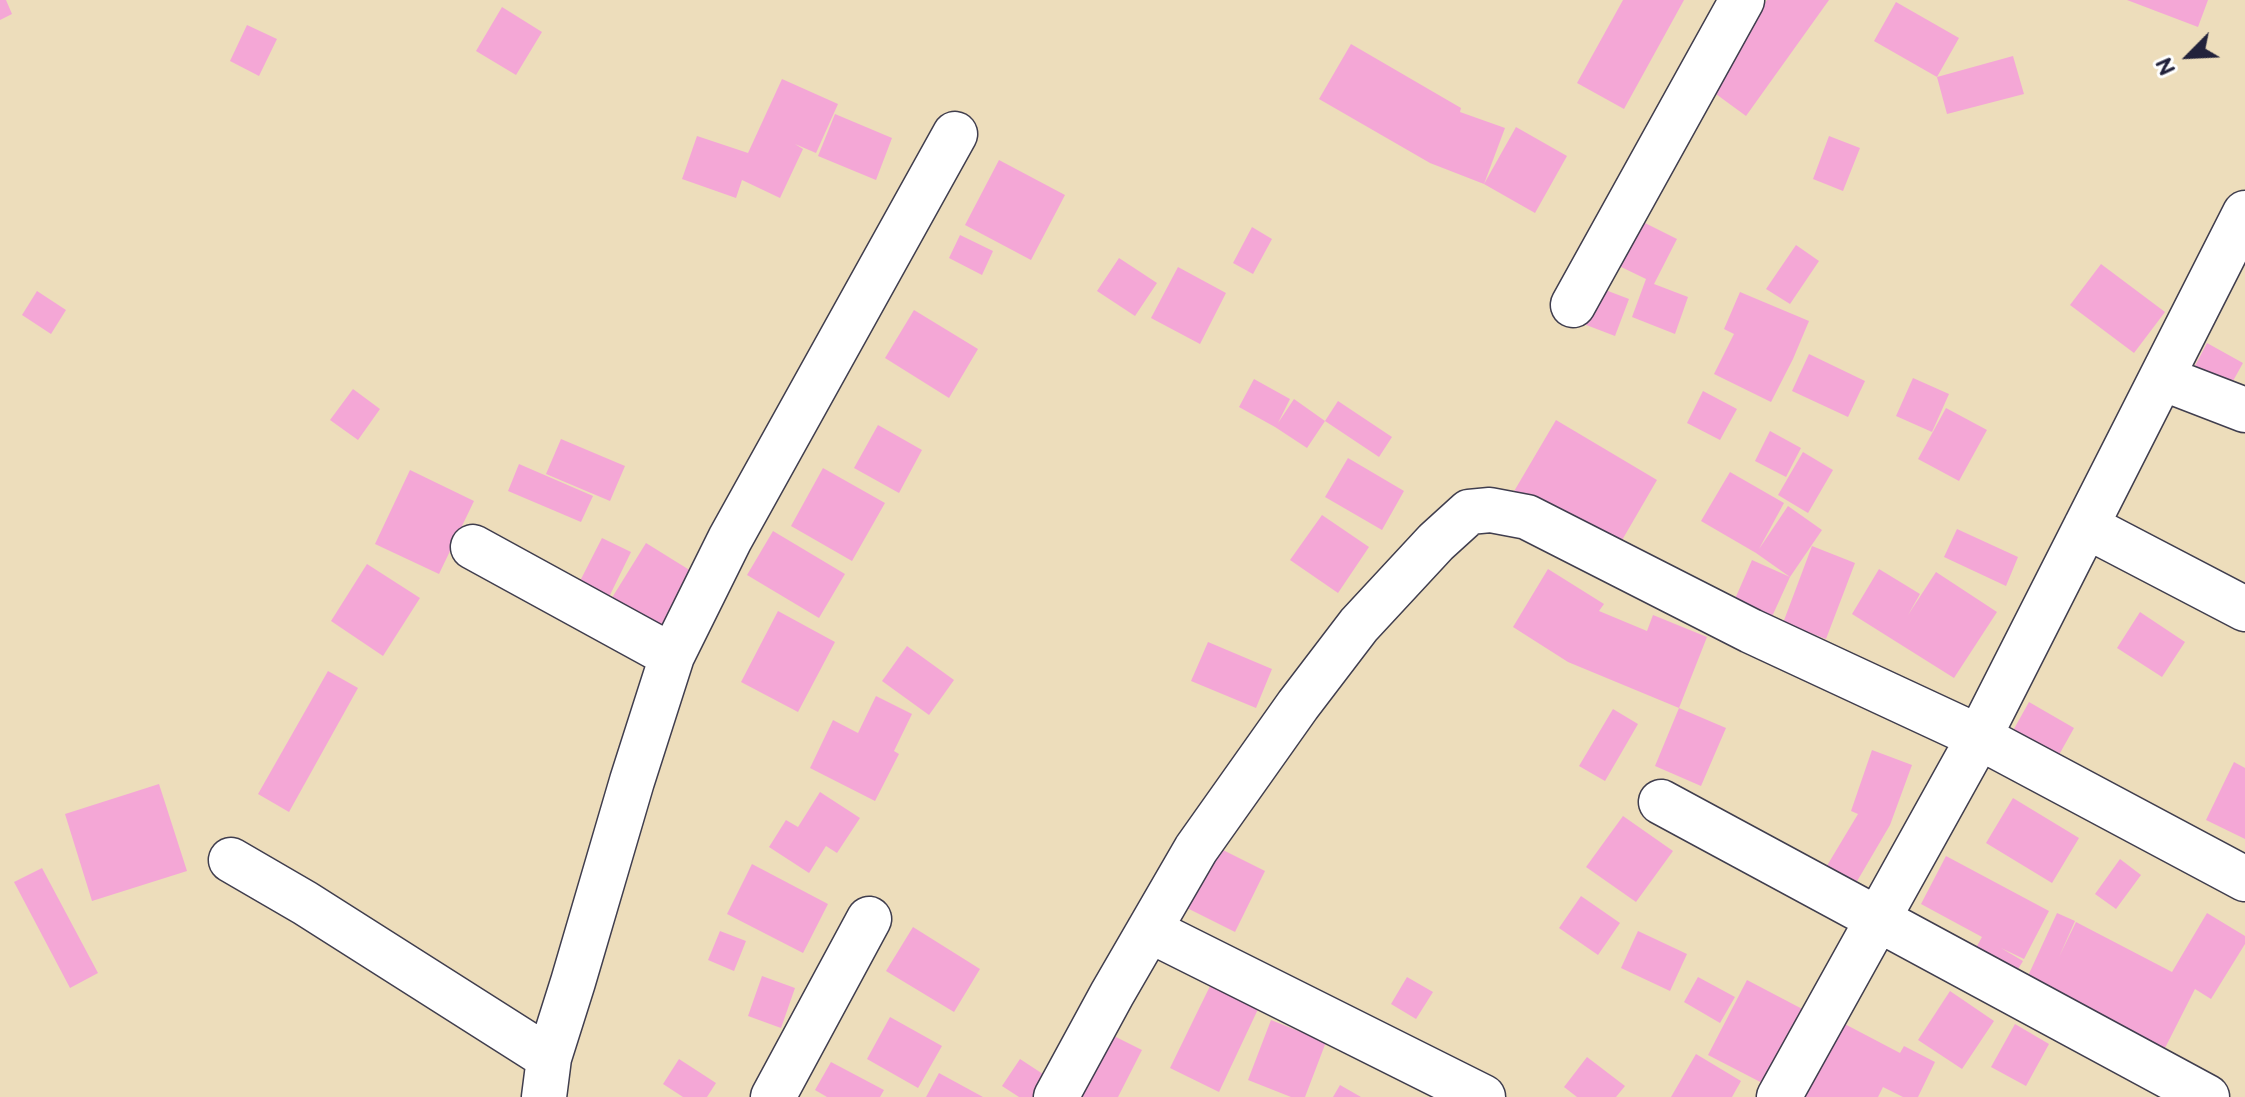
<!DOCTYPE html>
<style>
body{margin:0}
#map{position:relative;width:2245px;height:1097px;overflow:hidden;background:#edddbb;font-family:"Balsamiq Sans",sans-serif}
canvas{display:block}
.north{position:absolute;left:2149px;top:16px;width:80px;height:80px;-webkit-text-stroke:6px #fff;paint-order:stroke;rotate:246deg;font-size:22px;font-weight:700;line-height:32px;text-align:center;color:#22223b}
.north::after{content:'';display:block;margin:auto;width:28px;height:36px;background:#22223b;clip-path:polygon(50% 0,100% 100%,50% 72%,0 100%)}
</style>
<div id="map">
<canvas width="2245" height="1097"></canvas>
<div class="north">N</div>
</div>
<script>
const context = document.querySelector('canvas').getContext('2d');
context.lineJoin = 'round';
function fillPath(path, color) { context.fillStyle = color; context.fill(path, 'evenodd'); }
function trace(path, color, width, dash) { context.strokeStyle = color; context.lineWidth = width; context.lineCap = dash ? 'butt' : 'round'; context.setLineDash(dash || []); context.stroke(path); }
fillPath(new Path2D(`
 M0 0H6L12 14 0 20Z
 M1623 0H1684L1624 109 1577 83Z
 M1767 0H1829L1746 116 1705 86Z
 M2127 0H2208L2198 27Z
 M1896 2 1959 38 1937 77 2013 56 2024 94 1947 114 1937 77 1874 41Z
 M502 7 542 32 516 75 476 51Z
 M247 25 277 39 259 76 230 61Z
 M1351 44 1461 108 1460 112 1505 128 1484 184 1430 163 1319 99Z
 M782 79 838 104 816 153 795 144 803 149 780 198 742 180 736 198 682 179 697 136 748 153Z
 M835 114 892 138 876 180 818 156Z
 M1516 127 1567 156 1535 213 1484 184Z
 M1829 136 1860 148 1843 191 1813 179Z
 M999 160 1065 195 1031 260 965 225Z
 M1639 220 1677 239 1654 284 1688 297 1675 334 1632 317 1646 279 1617 265Z
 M1252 227 1272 239 1253 274 1233 263Z
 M960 235 993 251 982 275 949 258Z
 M1796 245 1819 261 1790 304 1766 289Z
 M1119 258 1157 283 1135 316 1097 291Z
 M2101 264 2165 312 2134 353 2070 305Z
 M1178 267 1226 293 1200 344 1151 318Z
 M1595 286 1629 299 1615 336 1581 323Z
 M37 291 66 310 51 334 22 315Z
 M1740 292 1809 321 1793 359 1771 402 1714 374 1734 334 1724 329Z
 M914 310 978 349 949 398 885 358Z
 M2207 343 2243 363 2223 399 2188 379Z
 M1809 354 1865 381 1848 417 1792 391Z
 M1913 378 1949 394 1932 432 1896 416Z
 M1254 379 1290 399 1278 423 1294 399 1325 421 1307 448 1275 427 1239 407Z
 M353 389 380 409 358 440 330 420Z
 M1703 391 1737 409 1720 440 1687 423Z
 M1338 401 1392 437 1379 457 1325 421Z
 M1946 408 1987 430 1959 481 1918 459Z
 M1556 420 1657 480 1614 554 1513 493Z
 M878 425 922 450 899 493 854 468Z
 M1770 431 1801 448 1786 477 1755 461Z
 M561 439 625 466 610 501 546 474Z
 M1803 452 1833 470 1808 513 1778 495Z
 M1348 458 1404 491 1382 530 1325 497Z
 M519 464 593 496 581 522 508 491Z
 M823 468 885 503 852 561 791 526Z
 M410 470 474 501 439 574 375 544Z
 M1730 472 1784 503 1759 549 1788 506 1822 530 1790 577 1765 632 1728 615 1752 560 1790 577 1756 553 1701 521Z
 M1322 515 1369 547 1338 593 1290 560Z
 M1957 529 2018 557 2006 586 1944 557Z
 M773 531 845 574 819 618 747 575Z
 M602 538 631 552 609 597 580 581Z
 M646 543 704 579 663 645 605 609Z
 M1812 546 1855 563 1826 639 1783 623Z
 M367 564 420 598 383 656 331 621Z
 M1548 569 1604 604 1599 611 1647 631 1653 615 1707 637 1679 708 1568 662 1513 627Z
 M1879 569 1920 594 1908 615 1936 572 1997 612 1954 678 1852 614Z
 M778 611 835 642 798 712 741 682Z
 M2140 612 2185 642 2162 677 2117 648Z
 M1208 642 1272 669 1256 708 1191 681Z
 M907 646 954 680 929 715 882 681Z
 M328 671 358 688 289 812 258 794Z
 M876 696 912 714 894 751 899 754 875 801 810 768 833 720 858 733Z
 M2029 702 2074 728 2055 762 2010 736Z
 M1679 708 1726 728 1701 786 1655 766Z
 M1613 709 1638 724 1605 781 1579 766Z
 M1872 750 1912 765 1890 825 1856 883 1819 879 1858 814 1851 811Z
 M2234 762 2245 768V839L2206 820Z
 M159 784 187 871 92 901 65 814Z
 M820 792 860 818 837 853 826 846 809 873 769 847 786 820 798 827Z
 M2013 798 2079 838 2052 883 1986 843Z
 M1623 816 1673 851 1636 902 1586 867Z
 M1215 846 1265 871 1235 932 1185 907Z
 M1946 856 2049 911 2024 959 2001 948 2023 961 2009 984 1969 960 1982 937 1921 904Z
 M2120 859 2141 875 2116 909 2095 894Z
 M752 864 828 904 803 953 727 914Z
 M42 868 98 973 70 988 14 882Z
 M1581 896 1620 923 1598 955 1559 928Z
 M2057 913 2075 921 2059 957 2076 922 2172 972 2207 913 2245 936V944L2211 999 2195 989 2165 1048 2027 978Z
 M913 927 980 969 954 1012 886 971Z
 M720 931 746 941 734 971 708 960Z
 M1638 931 1687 954 1670 991 1621 968Z
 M762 976 795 988 781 1028 748 1016Z
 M1407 977 1433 992 1416 1019 1391 1004Z
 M1698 977 1735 997 1720 1023 1684 1002Z
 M1747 980 1808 1012 1770 1087 1708 1055Z
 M1212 982 1260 1005 1219 1092 1170 1068Z
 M1950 991 1994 1021 1962 1069 1918 1040Z
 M890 1017 942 1046 918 1088 867 1059Z
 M1271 1020 1326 1042 1305 1097H1291L1248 1080Z
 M1839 1021 1900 1053 1904 1046 1935 1062 1918 1097H1903L1883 1087 1878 1097H1801Z
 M2015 1024 2049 1044 2026 1086 1991 1067Z
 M1112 1035 1142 1050 1118 1097H1081Z
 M1696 1054 1741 1081 1732 1097H1671Z
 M1587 1057 1625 1086 1616 1097H1577L1564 1087Z
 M679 1059 716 1083 707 1097H683L663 1084Z
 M1020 1059 1049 1078 1036 1097H1019L1002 1086Z
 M831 1062 884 1090 880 1097H827L815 1090Z
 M939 1073 983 1097H926Z
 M1340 1085 1361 1097H1333Z`), '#f4a7d6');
const minor = new Path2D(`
 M1573 305 1742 0
 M2162 378 2245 410
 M2086 526 2245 609
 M473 547 672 656
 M1661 802 2207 1097
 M231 860 305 903 549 1058
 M1149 930 1483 1097
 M544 1097 549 1058 573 982 632 781 672 656 730 539 955 134
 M773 1097 869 919
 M1056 1097 1112 994 1196 849 1298 705 1359 625 1436 542 1469 512 1490 510 1527 517 1751 631 1979 737 2245 879
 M1779 1097 1979 737 2245 213`);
trace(minor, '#403e4e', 47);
trace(minor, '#fff', 44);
</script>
